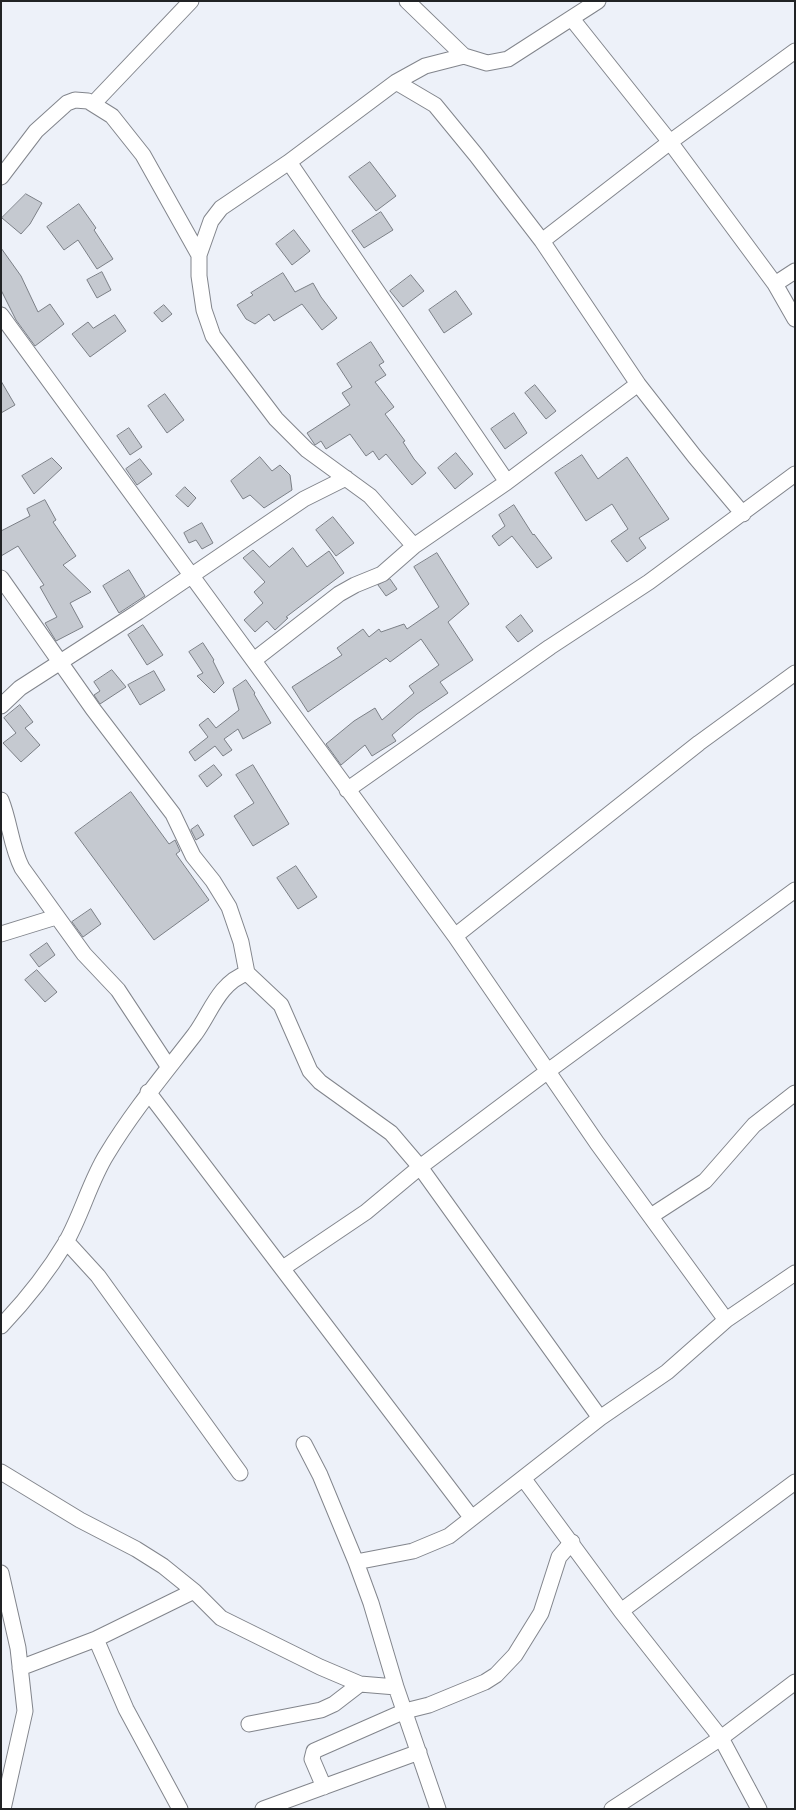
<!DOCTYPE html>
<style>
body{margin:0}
#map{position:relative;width:796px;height:1810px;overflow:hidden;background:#edf1f9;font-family:"IBM Plex Serif",serif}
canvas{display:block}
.frame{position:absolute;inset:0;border:2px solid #212325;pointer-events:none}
</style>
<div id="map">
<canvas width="796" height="1810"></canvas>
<div class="frame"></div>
</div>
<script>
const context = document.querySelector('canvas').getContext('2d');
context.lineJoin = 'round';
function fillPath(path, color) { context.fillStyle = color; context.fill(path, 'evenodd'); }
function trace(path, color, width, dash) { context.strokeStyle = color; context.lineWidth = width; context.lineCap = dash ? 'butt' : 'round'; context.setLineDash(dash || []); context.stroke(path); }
const building = new Path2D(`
 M370 162 396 196 376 211 349 177Z
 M26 194 42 203 30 224 21 234 2 218Z
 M79 204 96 228 94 230 113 259 97 269 78 240 64 250 47 227Z
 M381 212 393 230 364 248 352 231Z
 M294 230 310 251 292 265 276 244Z
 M1 248 21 276 38 312 50 304 64 324 35 346 16 320 1 290Z
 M102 272 111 290 97 298 87 280Z
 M283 273 295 292 313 283 321 297 337 318 322 330 302 304 274 321 269 314 255 324 246 319 237 305 253 295 251 293Z
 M411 275 424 291 403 307 390 291Z
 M456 291 472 314 444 333 429 310Z
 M164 305 172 314 162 322 154 313Z
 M115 315 126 331 90 357 72 334 88 322 93 328Z
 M371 342 384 362 379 365 386 375 375 382 394 407 385 414 405 441 403 442 414 459 426 473 412 485 386 454 379 460 373 451 366 456 350 434 326 449 321 441 315 445 307 433 350 405 342 393 352 387 337 364Z
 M1 381 15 405 1 413Z
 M535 385 556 411 546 419 525 393Z
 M165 394 184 420 167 433 148 406Z
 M514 413 527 433 505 449 491 429Z
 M129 428 142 447 130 455 117 436Z
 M456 453 473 474 455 489 438 468Z
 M582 455 598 479 627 457 669 519 639 538 646 548 627 562 611 541 628 529 612 504 586 521 555 473Z
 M260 457 272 471 280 465 290 475 292 490 264 508 250 495 243 499 231 481Z
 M52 458 62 468 34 494 22 476Z
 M140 459 152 474 137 485 126 469Z
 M185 487 196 498 188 507 176 496Z
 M45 500 56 520 53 522 76 556 63 565 91 592 70 603 83 627 56 641 45 623 57 617 40 587 44 585 18 546 1 556V531L30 516 27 509Z
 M514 505 533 535 534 534 552 558 537 568 512 536 499 546 492 536 505 526 499 515Z
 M333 517 354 543 336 556 316 530Z
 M202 523 213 543 202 549 196 540 189 543 184 533Z
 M293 548 307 567 329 551 344 573 286 617 288 618 275 630 267 621 255 632 244 620 263 603 254 592 265 582 243 558 253 550 269 567Z
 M437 553 469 604 448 622 473 660 440 682 448 693 417 714 392 735 396 741 372 756 365 745 341 765 326 744 354 721 375 708 382 720 414 693 409 686 439 665 421 639 390 662 386 658 308 712 292 687 342 655 337 648 363 629 369 637 379 629 381 632 404 624 407 629 439 607 414 567Z
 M129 570 145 596 119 613 103 586Z
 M390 579 397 589 386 596 378 585Z
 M521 615 533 631 518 642 506 627Z
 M143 625 163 655 147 665 128 635Z
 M203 643 214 660 213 661 224 683 214 693 197 676 203 673 189 652Z
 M112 670 126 687 100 704 94 695 100 691 94 682Z
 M154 671 165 690 140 705 128 685Z
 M246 680 255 693 254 694 271 723 243 739 238 729 224 739 232 750 223 756 215 746 195 761 189 752 208 737 199 725 208 718 216 728 239 710 233 689Z
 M20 705 33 722 25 728 40 745 21 762 3 743 16 733 4 718Z
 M214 765 222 775 207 787 199 776Z
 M253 765 289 824 253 846 234 816 254 803 236 775Z
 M131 792 169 844 175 840 180 851 176 854 209 900 154 940 75 833Z
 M198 825 204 835 196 840 191 830Z
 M296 866 317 897 298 909 277 878Z
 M91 909 101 924 83 937 72 922Z
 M47 943 55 955 39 967 30 955Z
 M37 970 57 992 45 1002 25 980Z`);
fillPath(building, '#c5c9d0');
trace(building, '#7b7f86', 1);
const street = new Path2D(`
 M407 1 464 56 487 63 508 59 598 1
 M572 19 670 142 775 284 795 319
 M396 82 435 105 476 155 542 241 638 384 695 457 743 514
 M93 104 191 1
 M289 162 507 482
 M1 177 36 131 67 103 75 100 88 101 112 116 143 155 199 255
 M542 241 670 142 795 51
 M775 284 795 271
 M1 315 455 936 597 1143 726 1320
 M414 546 370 496 307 450 276 419 213 336 204 310 199 276V255L211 221 221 208 289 162 396 82 425 66 464 56
 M1 578 93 709 173 814 193 856 213 881 229 907 241 942 247 973 281 1005 310 1071 320 1082 391 1133 420 1167 600 1418
 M254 660 339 594 355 585 382 574 414 546 507 482 638 384
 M1 706 20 688 138 612 304 499 346 478
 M347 790 550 647 649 582 795 474
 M1 800C10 822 11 847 22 868L84 954 118 990 168 1066
 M1 934 56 917
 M455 936 699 743 795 673
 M148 1092 471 1517
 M651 1216 705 1181 754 1125 795 1093
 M66 1241 98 1276 240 1473
 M283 1268 366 1212 420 1167 548 1071 795 890
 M1 1326C26 1300 48 1272 66 1242 82 1214 90 1181 107 1154 133 1111 165 1073 195 1034 211 1012 219 983 247 973
 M304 1444 320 1475 356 1562 371 1603 396 1687 438 1809
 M1 1472 80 1520 136 1549 163 1566 194 1591 221 1618 320 1667 360 1684 396 1687
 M523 1478 621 1611 721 1738 759 1809
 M356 1562 413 1551 449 1536 600 1418 667 1372 726 1320 795 1273
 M1 1573 18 1648 25 1711 3 1809
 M621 1611 795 1482
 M96 1639 126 1709 180 1809
 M20 1668 96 1639 194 1591
 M249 1724 321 1710 334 1704 360 1684
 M324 1787 312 1759 314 1751 405 1711 429 1705 485 1682 496 1675 515 1655 541 1613 559 1557 572 1542
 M263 1809 419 1752
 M612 1809 721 1738 795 1682`);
trace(street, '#82858c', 17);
trace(street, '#fff', 15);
</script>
